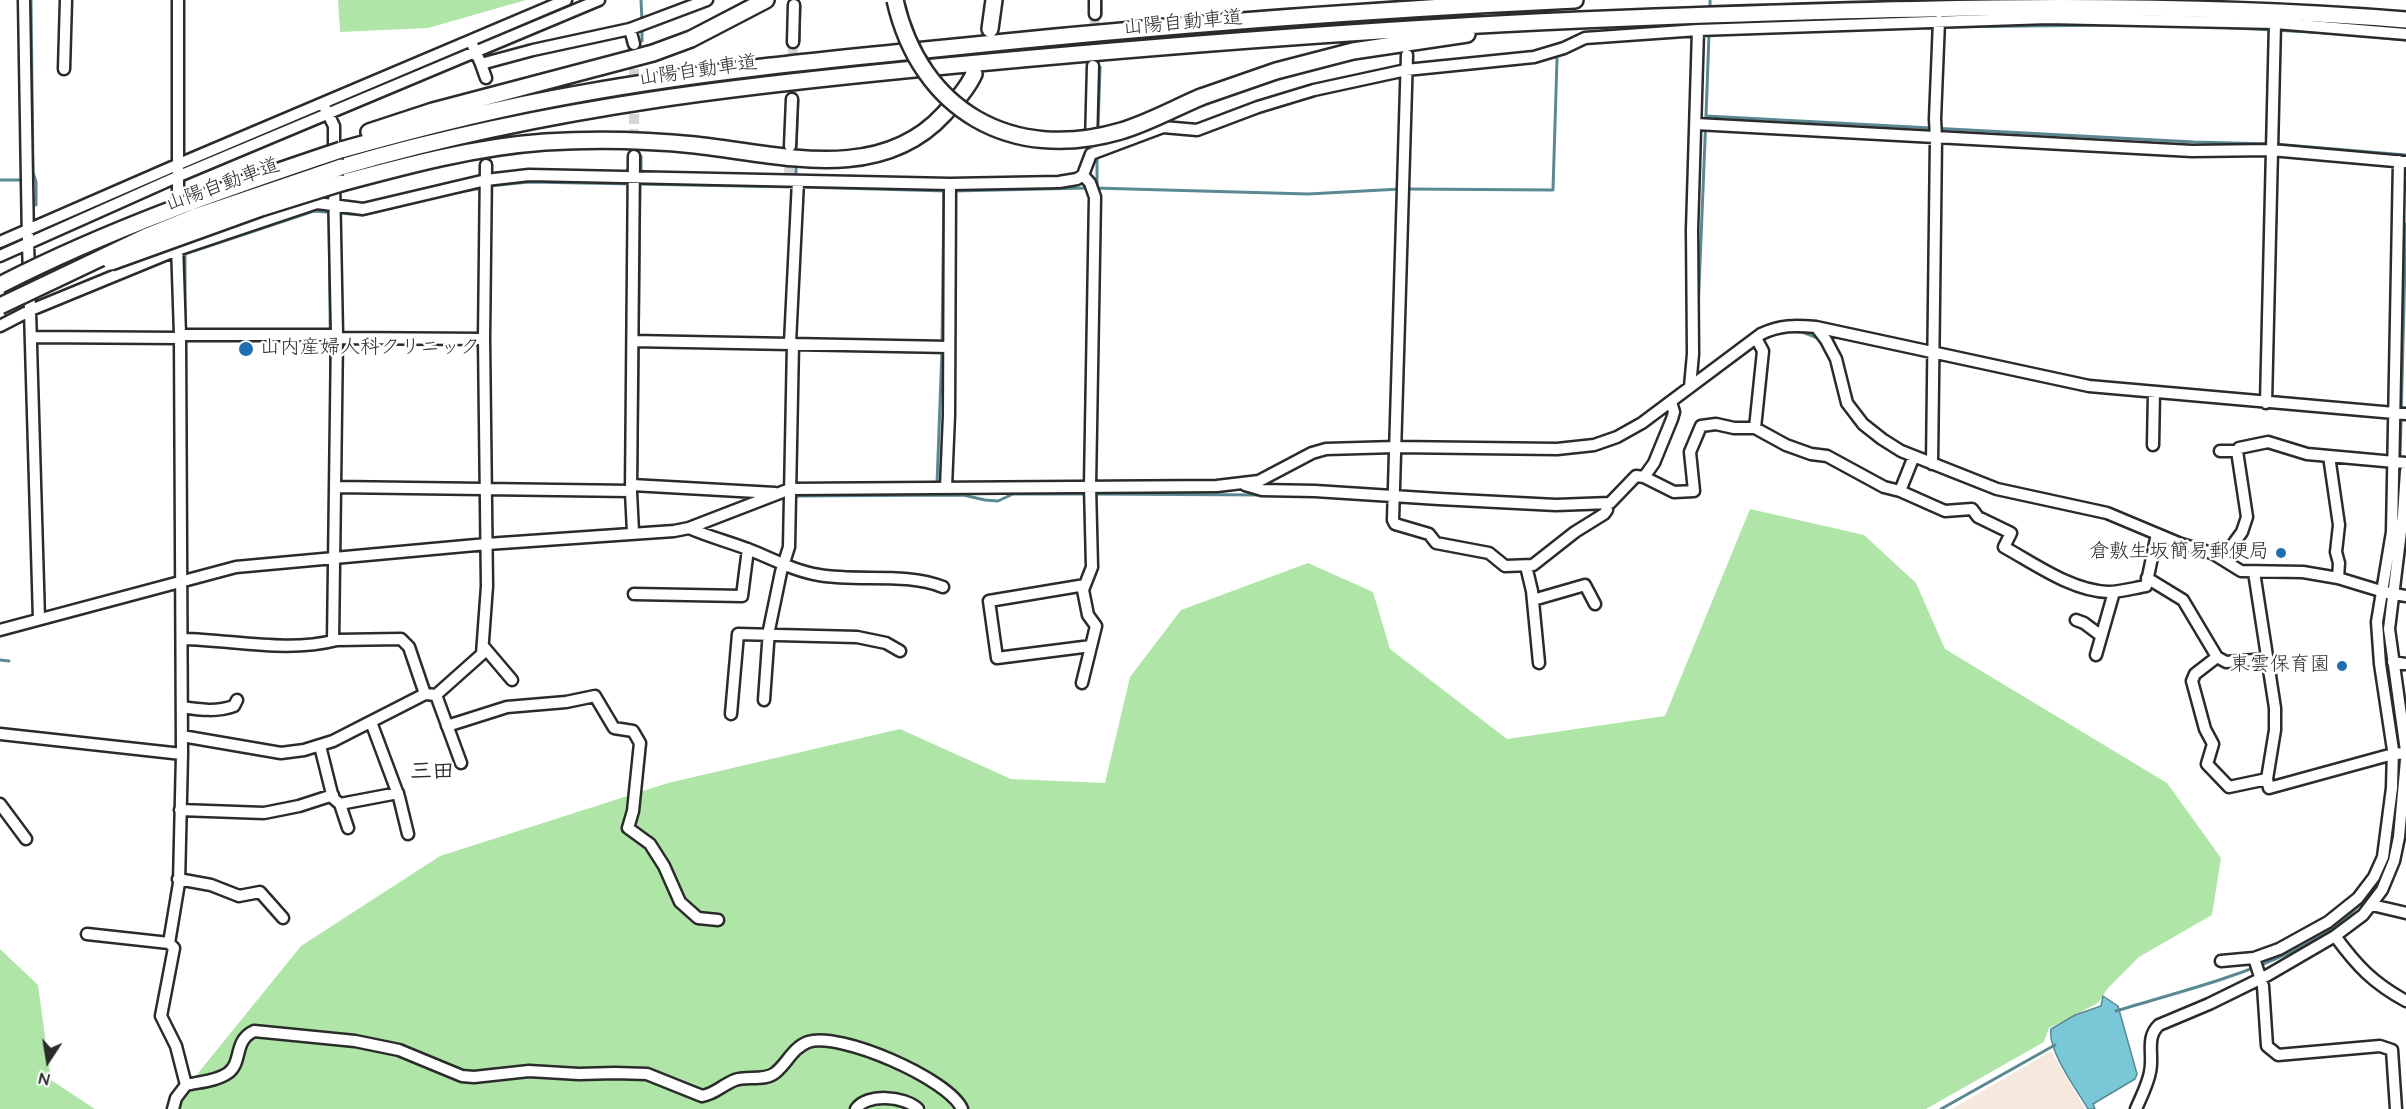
<!DOCTYPE html>
<meta charset="utf-8">
<style>
body{margin:0}
#map{position:relative;width:2406px;height:1109px;overflow:hidden;background:#fff;font-family:"Architects Daughter",sans-serif}
canvas{display:block}
.north{position:absolute;left:18px;top:1031px;width:60px;height:60px;-webkit-text-stroke:4px #fff;paint-order:stroke;rotate:192deg;font-size:16px;font-weight:700;line-height:24px;text-align:center;color:#2b2b2b}
.north::after{content:'';display:block;margin:auto;width:21px;height:27px;background:#2b2b2b;clip-path:polygon(50% 0,100% 100%,50% 72%,0 100%)}
</style>
<div id="map">
<canvas width="2406" height="1109"></canvas>
<div class="north">N</div>
</div>
<script>
const context = document.querySelector('canvas').getContext('2d');
context.lineJoin = 'round';
function fillPath(path, color) { context.fillStyle = color; context.fill(path, 'evenodd'); }
function trace(path, color, width, dash) { context.strokeStyle = color; context.lineWidth = width; context.lineCap = dash ? 'butt' : 'round'; context.setLineDash(dash || []); context.stroke(path); }
function write(font, color, halo, rows, align = 'center') {
  context.font = font + ' "Architects Daughter","Klee One",sans-serif'; context.lineWidth = 5; context.setLineDash([]); context.textBaseline = 'middle'; context.strokeStyle = halo; context.fillStyle = color; for (const [text, x, y, turn = 0] of rows) {
    context.save(); context.translate(x, y); context.rotate((+turn || 0) * Math.PI / 180); context.textAlign = isNaN(turn) ? turn : align; if (halo) context.strokeText(text, 0, 0); context.fillText(text, 0, 0); context.restore();
  }
}
fillPath(new Path2D(`
 M2051 1051 2085 1109H1951L1957 1106Z`), '#f5e8dd');
fillPath(new Path2D(`
 M338 0H526L428 28 340 32Z
 M1750 509 1864 535 1916 583 1945 649 2167 783 2221 858 2212 915 2139 957 2108 988 2098 1003 2049 1028 2044 1042 1926 1109H169L301 946 440 856 668 783 900 729 1011 779 1105 783 1130 677 1181 610 1308 563 1373 592 1390 649 1507 739 1665 716Z
 M0 949 38 985 51 1080 95 1109H0Z`), '#afe6a8');
const water = new Path2D(`
 M2103 996 2118 1006 2137 1074 2135 1079 2093 1104 2095 1109H2088C2077 1090 2047 1050 2051 1029L2075 1015 2101 1006Z`);
fillPath(water, '#79c8d7');
trace(water, '#5a8992', 1.5);
trace(new Path2D(`
 M31 0 33 172 36 182V205
 M641 0 642 21
 M1710 9V0
 M1101 15V0
 M1940 27 2114 25
 M2216 27 2329 33 2406 40
 M642 28V41
 M1709 34 1706 116 2194 142 2274 144 2406 155
 M1710 35 1898 28
 M799 42 800 6
 M1098 128 1100 67
 M796 150 798 100
 M796 174V168
 M641 175V156
 M0 180H22
 M489 186 529 182 794 187
 M801 187 947 191
 M1094 188 1308 194 1400 189
 M1097 188V157
 M1406 189 1553 190 1557 59
 M953 191 1088 188
 M448 194 482 188
 M329 213 331 405
 M1698 312 1706 116
 M1787 331 1802 332 1818 338
 M185 332V254L314 211 362 215 389 208
 M942 344 944 191
 M1691 393 1763 340 1772 335
 M1679 402 1691 393
 M2400 460 2406 224
 M637 470 640 184
 M937 484 942 350
 M1094 494 1264 495
 M794 496 963 495 985 500 998 501 1013 494H1087
 M2398 511 2399 466
 M328 601V637
 M2382 630 2384 609
 M0 660 9 661
 M176 937 184 883
 M2116 1011C2199 985 2346 955 2385 869 2394 849 2400 784 2400 761 2399 722 2389 678 2383 639
 M1941 1109 2055 1045`), '#5a8992', 3);
trace(new Path2D(`
 M1406 0 1407 36
 M634 54V156
 M1093 59 1095 14
 M792 99 793 42
 M486 124V165
 M789 174 790 152`), '#d5d5d5', 10, [10, 5]);
const minor = new Path2D(`
 M24 0 28 242 39 619
 M1095 14V0
 M630 29 634 44
 M793 42 794 5
 M473 46 481 64 533 50 630 29 707 0
 M1407 55 1393 520 1395 524 1429 534 1436 543 1489 553 1505 566 1533 565 1575 532 1604 514 1607 510 1606 504
 M481 64 486 78
 M64 69 66 0
 M325 108 334 126V157
 M1696 124 2192 151 2271 150 2406 162
 M1091 143 1093 66
 M790 146 792 99
 M178 213V0
 M0 242 179 164 566 0
 M0 256 179 176 599 0
 M0 326 31 310 177 250 317 203 363 209 486 180 529 175 950 184 1059 182 1077 179 1083 175 1091 154 1163 127 1197 130 1258 107 1314 90 1406 70 1534 57 1564 48 1585 38 1698 30 2048 18 2275 23 2406 34
 M1816 327 1826 340 1836 359 1847 403 1863 424 1882 439 1901 451 1997 489 2107 513 2181 544 2212 553 2241 571 2303 572 2338 578 2384 592 2406 596
 M180 335H337
 M32 337 180 338
 M337 338 484 339
 M633 341 949 347
 M790 343 798 181
 M1690 387 1693 354 1692 230 1698 30
 M2266 403 2275 23
 M1755 428 1763 351 1756 338
 M2153 445 2154 393
 M2220 451H2237L2247 517 2242 532 2223 558
 M2237 451 2239 448 2268 442 2307 454 2406 463
 M2329 456 2339 525 2336 552 2339 563 2338 578
 M1932 464 1936 138 1935 119 1939 21
 M2406 471 2403 515 2389 629 2406 751
 M1644 477 1674 492 1694 491 1690 452 1701 426 1716 424 1734 428H1755L1786 445 1811 454 1827 456 1884 487 1900 491 1945 511 1972 509 1978 517 2011 533 2004 547C2035 564 2072 591 2108 592 2120 592 2134 588 2146 586L2157 534
 M632 485 775 493
 M1245 485 1262 490 1315 491 1439 499 1556 505 1610 503 1636 476 1644 477 1654 463 1672 419 1674 412 1671 402
 M336 487 631 491
 M946 487 949 415 950 184
 M1900 491 1914 456
 M689 528C709 537 730 542 750 550 773 559 794 571 819 575 859 582 905 572 943 587
 M633 532 631 492 634 156
 M1526 566 1532 591 1539 663
 M2254 572 2275 708V730L2267 779 2269 788 2393 754 2406 753
 M2147 578 2183 600 2217 657 2226 662 2268 659
 M1085 585 989 601 997 658 1091 646
 M634 594 742 596 748 549
 M1533 600 1585 585 1595 604
 M2076 620 2084 623 2100 635
 M0 630 236 567 487 544 674 531 689 528 790 489 1217 486 1259 481 1312 453 1326 449 1395 447 1557 449 1594 445 1617 437 1642 423 1761 334C1780 325 1795 325 1816 327L2089 386 2406 414
 M183 639C234 640 287 653 337 640L401 639 409 647 425 694
 M333 641 337 335 334 181
 M484 647 512 680
 M2096 655 2114 592
 M2217 657 2195 674 2192 681 2205 729 2213 744 2207 764 2229 787 2267 779
 M2393 662 2406 664
 M1082 683 1096 626 1088 615 1083 590 1092 567 1090 486 1095 197 1090 183 1083 175
 M436 695 461 763
 M764 700 769 630 781 572 789 547 793 343
 M182 707C201 710 217 712 234 706L237 700
 M731 714 738 634 857 637 886 643 900 651
 M371 722 399 797 408 834
 M447 726 507 707 566 702 595 696 614 728 633 731 640 743 633 811 628 828 650 844 664 866 680 902 698 918 718 920
 M0 734 182 754
 M182 736 281 753 304 750 333 741 425 694 436 695 482 654 487 586 484 339 486 165
 M320 746 333 798 340 804 348 828
 M0 804 26 839
 M340 804 398 793
 M180 810 264 813 299 806 333 795
 M178 879 211 885 239 896 260 892 283 918
 M2372 905 2406 913
 M87 934 169 943
 M2335 936C2357 966 2373 983 2406 1001
 M2254 958 2263 986 2267 1046 2278 1055 2380 1046 2392 1050 2396 1109
 M2221 961 2254 958 2279 949 2328 922 2358 898 2374 877 2383 857 2392 788 2393 750 2380 664 2377 622 2392 532 2399 161
 M186 1085C199 1082 217 1081 228 1073 243 1062 233 1041 254 1031L355 1041 399 1050 462 1076 474 1077 529 1071 579 1074 615 1073 647 1074 702 1096C715 1094 722 1085 735 1080 746 1076 765 1081 775 1073 787 1064 792 1048 808 1042 839 1031 949 1079 962 1109
 M173 1109 176 1098 186 1085 176 1046 161 1016 174 948 169 943 179 883 182 754 180 335 177 244
 M856 1109C866 1093 905 1096 918 1109
 M2136 1109C2141 1097 2148 1084 2150 1072 2154 1055 2145 1038 2159 1025L2209 1004 2268 975 2335 936 2363 915 2382 890 2394 861 2399 837 2406 760`);
const highway = new Path2D(`
 M990 29 994 0
 M1201 97 1276 71 1353 51 1467 34
 M369 132 433 111 653 53 691 39 766 0
 M341 150C419 128 498 108 578 94 699 72 822 60 945 48 1154 26 1365 10 1575 0
 M341 167C552 105 761 83 978 63 1204 42 1429 25 1655 17 1905 8 2157 0 2406 20
 M341 183C408 165 475 147 545 142 595 139 645 140 695 145 778 154 879 185 944 114 955 102 967 89 974 74`);
trace(minor, '#2b2b2b', 15);
trace(highway, '#2b2b2b', 20);
trace(minor, '#fff', 10);
trace(highway, '#fff', 15);
const highwayBridge = new Path2D(`
 M895 0C920 111 1012 163 1121 131 1148 123 1175 108 1201 97
 M111 262 261 208 341 183
 M0 285C109 229 224 189 341 150
 M0 306 145 237 197 216 341 167`);
trace(highwayBridge, '#2b2b2b', 20, []);
trace(highwayBridge, '#fff', 15);
for (const [x, y, r, color] of [
 [246,349,8,"#1f6fb2"],
 [2281,553,6,"#1f6fb2"],
 [2342,666,6,"#1f6fb2"]
]) { const dot = new Path2D(); dot.arc(x, y, r, 0, 2 * Math.PI); context.fillStyle = color; context.fill(dot); trace(dot, '#fff', 2); }
write('20px', '#2b2b2b', '#fff', [
 ["山陽自動車道",1183,24,-5],
 ["山陽自動車道",698,72,-8],
 ["山陽自動車道",223,186,-20]
]);
write('20px', '#2b2b2b', '#fff', [
 ["山内産婦人科クリニック",260,349,"left"],
 ["倉敷生坂簡易郵便局",2269,553],
 ["東雲保育園",2330,666]
], 'right');
write('bold 22px', '#2b2b2b', '#fff', [
 ["三田",432,773]
]);
</script>
